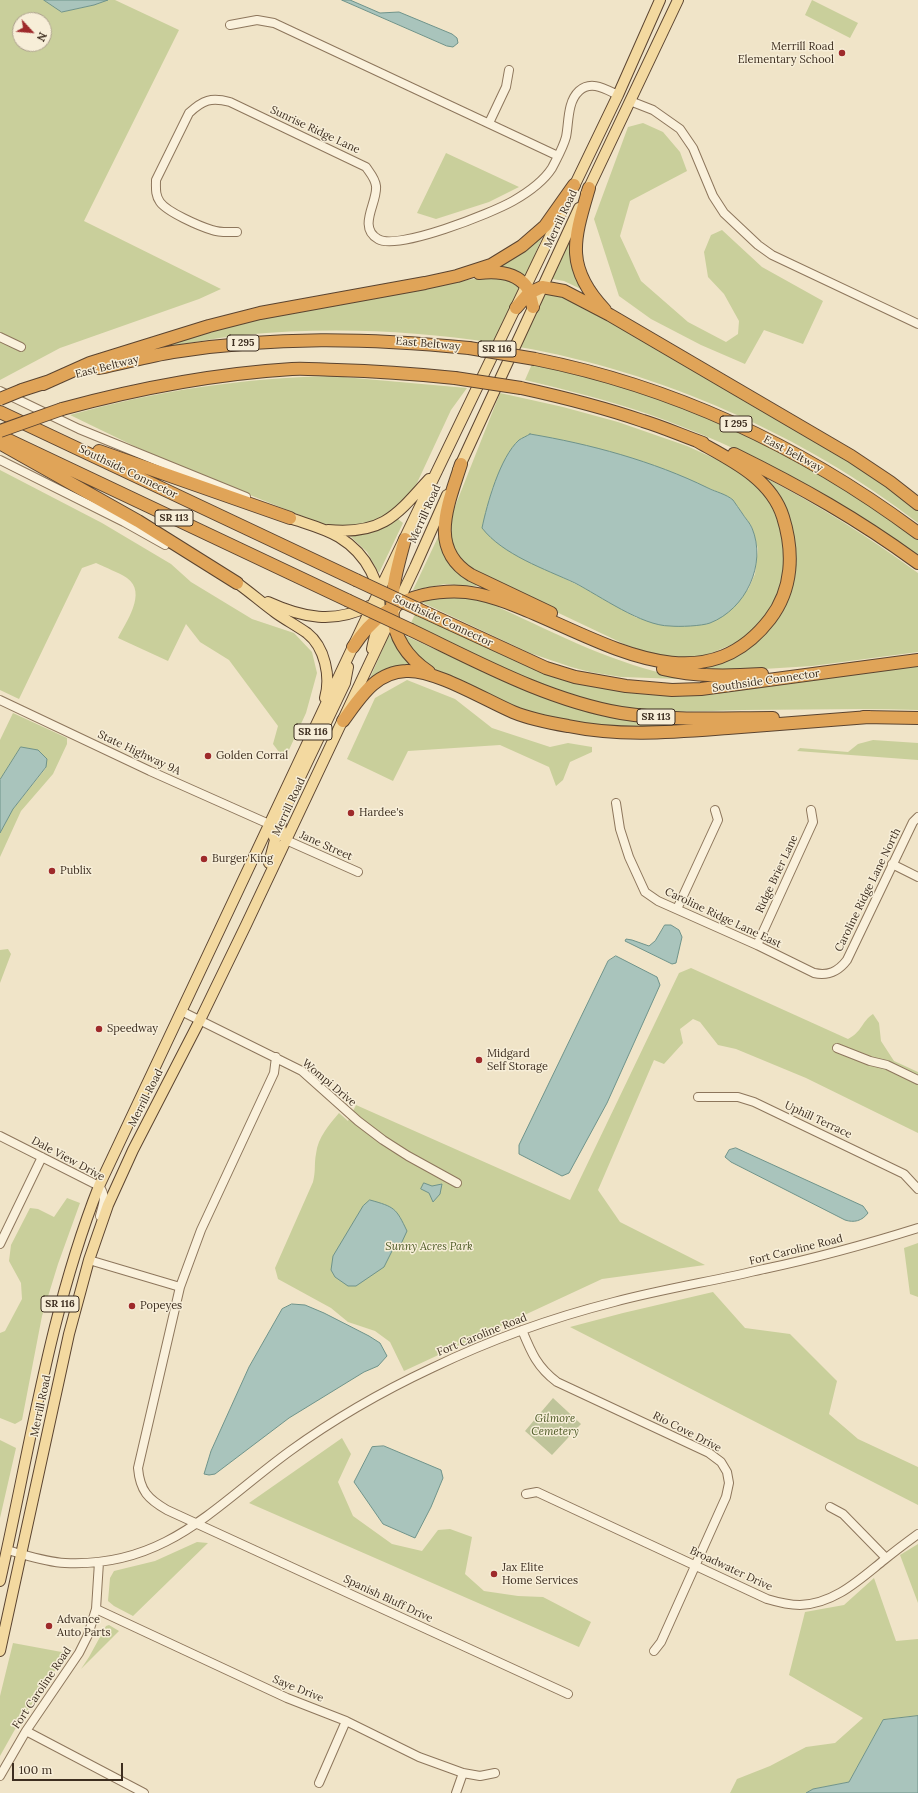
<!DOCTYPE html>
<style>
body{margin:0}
#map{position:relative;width:918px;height:1793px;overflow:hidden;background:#f0e4c8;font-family:Lora,serif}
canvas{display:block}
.north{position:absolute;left:12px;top:12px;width:40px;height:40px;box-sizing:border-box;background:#f7eed8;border:1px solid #ada18e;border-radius:50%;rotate:116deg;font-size:11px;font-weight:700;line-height:16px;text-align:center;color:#3d2e20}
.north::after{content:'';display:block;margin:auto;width:14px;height:18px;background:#9e2a2b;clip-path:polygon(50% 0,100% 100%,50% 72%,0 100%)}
.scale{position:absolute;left:12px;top:1763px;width:111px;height:18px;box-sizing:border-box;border:2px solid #3d2e20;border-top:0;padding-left:5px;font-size:12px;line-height:14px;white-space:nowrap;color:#3d2e20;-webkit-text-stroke:3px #f7eed8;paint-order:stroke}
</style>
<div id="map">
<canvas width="918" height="1793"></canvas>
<div class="north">N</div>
<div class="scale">100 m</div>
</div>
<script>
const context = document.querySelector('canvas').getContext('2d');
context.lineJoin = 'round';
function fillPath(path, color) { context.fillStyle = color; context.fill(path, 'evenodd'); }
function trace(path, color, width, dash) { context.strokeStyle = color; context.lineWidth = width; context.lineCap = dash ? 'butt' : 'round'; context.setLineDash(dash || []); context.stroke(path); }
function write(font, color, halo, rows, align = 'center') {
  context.font = font + ' Lora,serif'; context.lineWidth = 3; context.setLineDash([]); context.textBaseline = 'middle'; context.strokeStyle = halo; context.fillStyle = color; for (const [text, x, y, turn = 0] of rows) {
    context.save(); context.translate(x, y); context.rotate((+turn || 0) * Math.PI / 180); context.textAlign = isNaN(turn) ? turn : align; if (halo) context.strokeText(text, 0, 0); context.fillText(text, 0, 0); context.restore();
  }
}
fillPath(new Path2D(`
 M0 0H44L62 12 94 5 108 0H115L179 30 84 221 221 289 199 299 60 348 0 380ZM20 20H44V44H20Z
 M812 0 858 23 850 38 805 15Z
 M643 123 663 132 680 152 687 171 630 201 620 236 641 281 688 322 726 342 738 334 739 321 724 294 708 277 704 252 711 235 722 230 762 267 823 301 803 344 764 330 745 364 701 345 651 319 619 296 594 219 628 127Z
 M446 153 519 187 489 202 436 219 417 213Z
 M545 230 525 279 511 269 498 267Z
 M569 242 572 243 583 290 564 281 552 279Z
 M499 275 505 276 521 288 494 343C411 330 327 327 243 335 214 338 185 344 156 348L235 322 372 295Z
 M556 291 850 459 918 506V523C806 436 659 371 519 347L545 292Z
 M532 364 607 381 697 411 815 469 918 538V556C835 496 745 448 648 414 608 400 566 390 525 380Z
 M332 376 467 388 451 410 417 483C394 519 368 530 327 526L163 460 70 415C155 391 243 378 332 376Z
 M500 393 563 407 618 422 687 446 740 470 770 499 783 530 785 579 773 609 745 639 695 660 651 654 624 644 510 590 481 575 464 564 455 552 451 537 452 514ZM530 434 572 443 711 489 733 500 752 527 758 549 755 574 748 590 637 618 596 594 511 552 482 528 492 489Z
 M0 470 102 523 171 564 191 582 252 619 294 633 312 652 317 673 306 713 288 752H279L273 744 278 726 229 660 200 642 186 624 168 661 118 638C125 623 148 593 127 578 118 572 106 568 96 563L82 568 19 699 0 690Z
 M764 477C818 505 869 537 918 573V652L812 666 747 670H703L701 667 743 650 764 634 775 620 794 567Z
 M398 519 403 523 379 573 367 552 350 536C368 534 383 528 398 519Z
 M439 535H442L478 584 476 586 445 584 413 590Z
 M461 595 495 604 500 608C559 635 616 665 680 677L681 679 621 677 590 672 571 667 530 653 417 600Z
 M415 614 526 665 635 693 918 665V710C860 708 801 710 742 710 702 711 662 714 621 707 547 693 478 657 411 623Z
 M401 634C493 674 578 725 682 725V727L626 728 557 719 521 710 431 668 418 658Z
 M389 635 409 664 391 667 370 678Z
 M407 680 455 699 492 728 550 747 568 743 592 747V752L570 762 563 780 556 786 549 767 500 745 408 751 393 781 347 759 375 698Z
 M13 713 67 738V744L53 774 21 811 0 857V833L13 809 46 768 21 747 0 780V740Z
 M873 740 918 743V760L797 751 800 748 848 752 858 744Z
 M8 949 11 954 0 983V950Z
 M691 968 848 1039C863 1031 861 1022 873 1014L879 1023 881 1041 894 1061 918 1072V1133L806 1078 736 1049 718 1045 700 1022 693 1019 680 1029 683 1043 664 1064 654 1060 598 1190 620 1222 705 1265 602 1279 404 1371 390 1342 375 1331 348 1322 331 1308 278 1279 275 1268 313 1182C316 1170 314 1164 316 1154 318 1137 329 1125 339 1113L348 1121 356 1105 570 1200 679 973Z
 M67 1198 80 1203 58 1264 42 1316 22 1420 15 1424 0 1418V1333L5 1331 22 1299 21 1283 9 1261 11 1245 30 1208 38 1209 54 1217Z
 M918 1243V1297L910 1294 904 1248Z
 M713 1292 745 1328 790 1334 837 1381 829 1414 858 1439 918 1467V1505L570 1327 623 1313Z
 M342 1438 351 1454 338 1482 353 1516 392 1544 422 1551 438 1530 450 1529 472 1537 465 1574 484 1591 518 1596 543 1597 591 1622 579 1647 249 1503Z
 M0 1440 16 1448 0 1518Z
 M197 1542 208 1543 133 1616 114 1606 108 1601 110 1578 114 1571 155 1561Z
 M918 1544V1603L900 1555Z
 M874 1578 896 1641 918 1639V1716L883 1720 849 1782 813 1789 806 1793H730L737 1779 770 1766 806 1747 835 1743 863 1718 789 1675 805 1612 844 1605Z
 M109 1625 119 1631 81 1669 89 1657 106 1626Z
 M13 1643 67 1653 18 1724 0 1756V1696Z`), '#c9cf9b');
fillPath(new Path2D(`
 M553 1398 581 1424 552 1455 525 1431Z`), '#bfc49a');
const water = new Path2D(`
 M44 0H108L94 5 62 12Z
 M342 0H350L380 13 399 12 452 34 457 38 458 43 453 47 447 46Z
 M530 434C590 444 653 461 708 488 716 492 726 494 733 500 736 504 739 509 742 513 745 518 750 523 752 528 767 564 746 609 710 623 702 626 679 627 670 626 642 626 600 596 575 583 545 569 503 555 482 528 487 504 500 457 519 440 522 438 527 436 530 434Z
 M21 747 38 750 47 759 46 767 13 809 0 833V780Z
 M665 925H671L679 930 682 937 676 963 672 964 625 941 626 939 632 940 649 946 655 941Z
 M616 956 657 977 660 985 607 1103 569 1173 562 1176 519 1154V1145L608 961Z
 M736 1148 863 1206 868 1213C862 1221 854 1223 845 1220L731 1162 725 1157 729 1150Z
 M424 1183 432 1186 442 1184 440 1194 433 1202 429 1193 421 1189Z
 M370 1200C395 1207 396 1208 407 1231L401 1244 393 1249 384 1267 356 1286H348L335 1277 331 1270 333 1256 363 1206Z
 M292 1304 305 1305 324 1313 369 1336 380 1343 387 1356 378 1366 364 1372 289 1418 215 1474 209 1475 204 1474 211 1451 249 1367 282 1309Z
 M384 1446 441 1470 443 1478 431 1507 415 1538 383 1524 354 1482 372 1447Z
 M918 1716V1793H806L813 1789 849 1782 883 1720Z`);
fillPath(water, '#a9c4bc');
trace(water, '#6f938a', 1);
const minor = new Path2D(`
 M230 25 257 20 274 23 558 156
 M630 101 653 110 680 129 693 148 713 196 724 213 758 245 772 255 918 324
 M489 123 506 87 509 70
 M237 232C228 232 220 233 212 230 199 226 167 212 160 202 155 195 156 188 156 180L189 113C203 100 211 97 230 102L366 167C370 173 375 178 376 186 378 202 357 227 378 239 397 251 492 213 513 201 527 193 543 182 552 168 557 158 563 148 566 137 569 123 567 102 579 91 591 80 605 89 618 95
 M0 337 21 347
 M0 391 79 429 246 497
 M0 460 124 522 165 545
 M0 700 150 771 269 824
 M616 803 620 829 629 857 645 892 658 901 757 945 814 973C828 976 838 972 847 960L913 822 918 817
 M286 840 358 872
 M892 864 918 877
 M677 909 718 820 715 810
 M757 945 813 822 811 810
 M181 1011 302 1071 358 1121 383 1140 408 1156 457 1183
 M837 1048 870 1061 887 1065 918 1080
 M276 1057 274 1073 201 1230 180 1287 138 1468C140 1491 148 1499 167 1510L568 1694
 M698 1097H738L754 1102 904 1174 918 1189
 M0 1136 99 1186C107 1196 103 1204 100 1216
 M0 1244 42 1157
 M89 1260 180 1287
 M522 1330C531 1352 537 1367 557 1382L709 1453 721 1462 727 1472 729 1483 726 1497 661 1642 654 1651
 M526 1494 537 1492 767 1599C777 1602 788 1605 800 1605 834 1604 859 1580 884 1560 895 1551 907 1542 918 1534
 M830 1507 843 1514 886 1558
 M7 1550C26 1555 45 1562 65 1563 166 1568 216 1505 290 1451 334 1419 383 1391 432 1368 490 1340 551 1318 614 1302 663 1289 714 1281 764 1269 816 1258 867 1244 918 1228
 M96 1609 287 1698 346 1721 419 1757 463 1773 480 1776 495 1773
 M26 1731 144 1793
 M0 1776 26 1731 79 1653 88 1635 96 1609 99 1562
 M319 1783 346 1721
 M456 1793 463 1773`);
const major = new Path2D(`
 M586 194 678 0
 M458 470 579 208
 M290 518C307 524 324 528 339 537 367 554 383 585 379 616 378 627 374 638 372 649
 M328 530C382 535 396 516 429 479
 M237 583C250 592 262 603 276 613 286 620 297 626 307 633 325 647 331 677 325 698
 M268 602C303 618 334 624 369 606
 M269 824 275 840 269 863
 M286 840C280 831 279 826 282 815L345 683 348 667
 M0 1581C30 1449 49 1313 99 1186L373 604 618 95 660 0
 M0 1651 69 1334 89 1260 108 1205 133 1150 200 1020 246 925 415 567 447 495`);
const highway = new Path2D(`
 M589 188C574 239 564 267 605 310
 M479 273C496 271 515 272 526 286 530 291 531 300 533 307
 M516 308 529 293 542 287 564 291 610 315 851 456 890 482 918 504
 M535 359C675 387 804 448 918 533
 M99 368C124 363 148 356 173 352 275 336 367 338 469 348
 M43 384 90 363 209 326 260 313 425 283 457 276 491 265 522 246 545 226 574 185
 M521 388C562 397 602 407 643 421 663 427 683 436 703 443
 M22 390 50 381
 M62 409C139 388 211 374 292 369 306 368 322 370 337 370 377 371 416 374 455 378
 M0 412 356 580
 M0 436 347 600
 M3 445 138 521 237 583
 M99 451 290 518
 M734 454C801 487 858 519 918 563
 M461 464C449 503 427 548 471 575L551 613
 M405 539C391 590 377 637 429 672
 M420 610 546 668 575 677 626 686 672 690 701 689 918 660
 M411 630C478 662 547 700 621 713 671 721 723 718 773 718
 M353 647C370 621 392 602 423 595 442 591 459 590 478 594 570 614 690 723 770 619 793 589 794 552 783 517 771 478 729 459 697 441
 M663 669C696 677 729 676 762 674
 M863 717 918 718
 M343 721C360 698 375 672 406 671 434 669 485 700 513 712 530 719 550 723 568 726 621 737 674 732 728 728 775 724 822 721 869 717`);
trace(minor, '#8d765c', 10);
trace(major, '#5b4430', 12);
trace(highway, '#5b4430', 14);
trace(minor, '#faf1dc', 8);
trace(major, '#f3d9a0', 10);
trace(highway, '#e0a458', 12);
const highwayBridge = new Path2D(`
 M469 348 535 359
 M455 378 521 388
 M0 399 22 390
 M0 431 62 409
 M356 580 420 610
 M347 600 411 630`);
trace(highwayBridge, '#5b4430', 14, []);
trace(highwayBridge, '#e0a458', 12);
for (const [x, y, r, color] of [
 [842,53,4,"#9e2a2b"],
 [208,756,4,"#9e2a2b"],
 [351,813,4,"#9e2a2b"],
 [204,859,4,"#9e2a2b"],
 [52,871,4,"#9e2a2b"],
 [99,1029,4,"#9e2a2b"],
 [479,1060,4,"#9e2a2b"],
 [132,1306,4,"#9e2a2b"],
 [494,1574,4,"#9e2a2b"],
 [49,1626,4,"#9e2a2b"]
]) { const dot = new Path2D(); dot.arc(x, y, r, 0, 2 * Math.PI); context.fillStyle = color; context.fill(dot); trace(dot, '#f7eed8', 1.5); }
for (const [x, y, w] of [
 [243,343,32],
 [497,349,38],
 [736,424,32],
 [174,518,38],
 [656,717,38],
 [313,732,38],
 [60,1304,38]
]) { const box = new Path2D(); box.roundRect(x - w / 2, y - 8, w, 16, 3); context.fillStyle = '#f7eed8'; context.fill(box); trace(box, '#3d2e20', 1); }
write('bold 10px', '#3d2e20', null, [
 ["I 295",243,343],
 ["SR 116",497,349],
 ["I 295",736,424],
 ["SR 113",174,518],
 ["SR 113",656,717],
 ["SR 116",313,732],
 ["SR 116",60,1304]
]);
write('11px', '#3d2e20', '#f7eed8', [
 ["Merrill Road",834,47,"right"],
 ["Elementary School",834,60,"right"],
 ["Golden Corral",216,756],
 ["Hardee's",359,813],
 ["Burger King",212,859],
 ["Publix",60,871],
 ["Speedway",107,1029],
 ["Midgard",487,1054],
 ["Self Storage",487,1067],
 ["Popeyes",140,1306],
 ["Jax Elite",502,1568],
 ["Home Services",502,1581],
 ["Advance",57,1620],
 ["Auto Parts",57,1633]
], 'left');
write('11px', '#3d2e20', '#f7eed8', [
 ["Sunrise Ridge Lane",315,130,25],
 ["Merrill Road",561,219,-65],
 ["East Beltway",428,344,5],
 ["East Beltway",107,367,-14],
 ["East Beltway",793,454,28],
 ["Southside Connector",128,472,26],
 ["Merrill Road",425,514,-66],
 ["Southside Connector",443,621,25],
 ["Southside Connector",766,681,-8],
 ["State Highway 9A",139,753,25],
 ["Merrill Road",289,807,-65],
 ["Jane Street",326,846,24],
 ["Ridge Brier Lane",777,874,-65],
 ["Caroline Ridge Lane North",868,890,-64],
 ["Caroline Ridge Lane East",723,918,25],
 ["Wompi Drive",329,1083,40],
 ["Merrill Road",146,1098,-63],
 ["Uphill Terrace",818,1120,25],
 ["Dale View Drive",68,1159,28],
 ["Fort Caroline Road",796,1250,-14],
 ["Fort Caroline Road",482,1335,-22],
 ["Merrill Road",41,1406,-78],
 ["Rio Cove Drive",687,1432,27],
 ["Broadwater Drive",731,1569,25],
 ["Spanish Bluff Drive",388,1599,25],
 ["Fort Caroline Road",42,1688,-56],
 ["Saye Drive",298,1689,22]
]);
write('italic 11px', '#4d5a26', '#f7eed8', [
 ["Sunny Acres Park",429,1247],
 ["Gilmore",555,1419],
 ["Cemetery",555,1432]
]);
</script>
